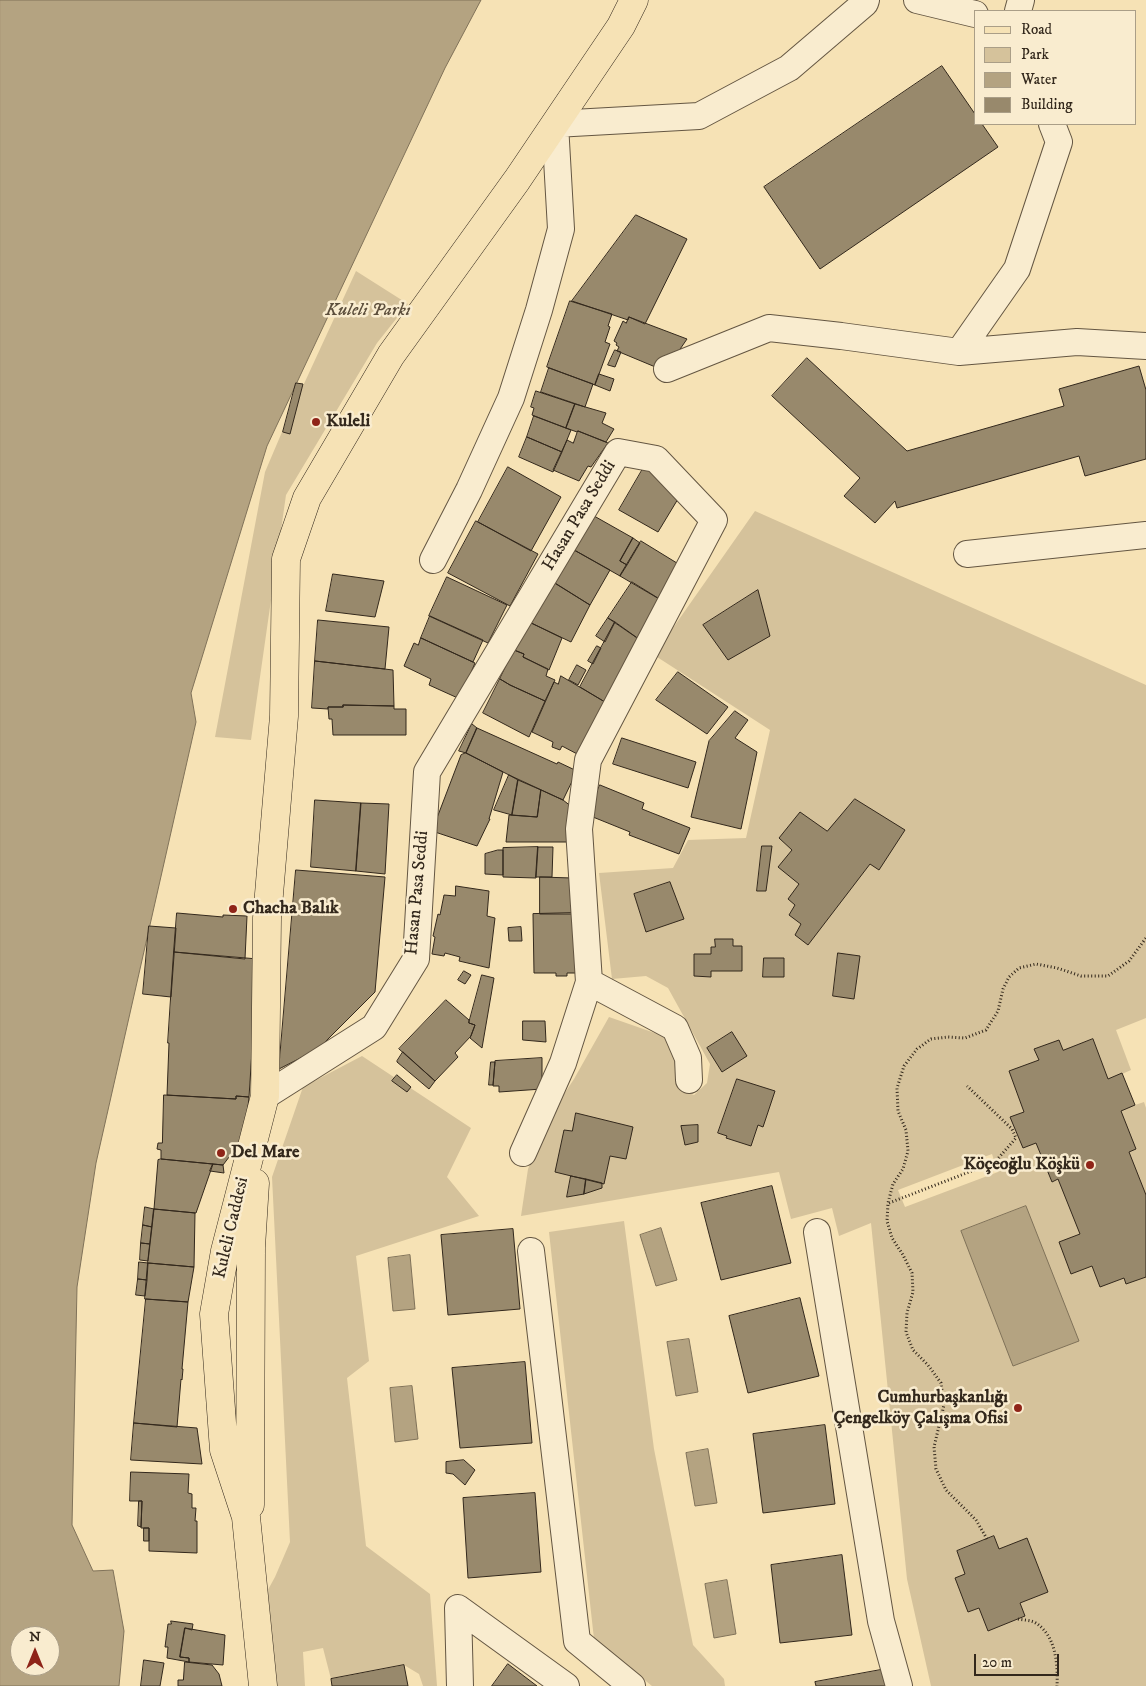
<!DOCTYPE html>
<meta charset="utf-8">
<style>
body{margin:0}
#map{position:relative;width:1146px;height:1686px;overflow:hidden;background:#f6e2b5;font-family:"IM FELL DW Pica",serif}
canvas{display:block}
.legend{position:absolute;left:974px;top:10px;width:162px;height:115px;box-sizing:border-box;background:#f9eccf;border:1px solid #aa9e87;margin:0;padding:6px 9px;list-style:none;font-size:15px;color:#33281c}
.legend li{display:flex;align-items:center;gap:10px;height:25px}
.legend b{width:25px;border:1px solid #aa9e87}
.north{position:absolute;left:10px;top:1626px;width:50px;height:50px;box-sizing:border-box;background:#f9eccf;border:1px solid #aa9e87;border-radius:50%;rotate:0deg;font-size:14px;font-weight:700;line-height:20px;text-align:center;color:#33281c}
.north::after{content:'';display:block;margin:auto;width:18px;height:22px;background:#8f2418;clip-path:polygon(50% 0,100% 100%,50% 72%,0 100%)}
.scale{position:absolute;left:974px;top:1654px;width:85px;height:22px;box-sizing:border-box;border:2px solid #33281c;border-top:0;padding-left:6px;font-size:15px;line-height:18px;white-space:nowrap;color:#33281c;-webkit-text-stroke:4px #f9eccf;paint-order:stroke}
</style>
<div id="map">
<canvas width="1146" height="1686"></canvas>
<ul class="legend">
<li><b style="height:6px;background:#f6e2b5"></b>Road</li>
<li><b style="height:14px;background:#d5c29b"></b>Park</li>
<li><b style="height:14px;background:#b4a381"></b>Water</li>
<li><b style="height:14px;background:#98896c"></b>Building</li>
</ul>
<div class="north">N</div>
<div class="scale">20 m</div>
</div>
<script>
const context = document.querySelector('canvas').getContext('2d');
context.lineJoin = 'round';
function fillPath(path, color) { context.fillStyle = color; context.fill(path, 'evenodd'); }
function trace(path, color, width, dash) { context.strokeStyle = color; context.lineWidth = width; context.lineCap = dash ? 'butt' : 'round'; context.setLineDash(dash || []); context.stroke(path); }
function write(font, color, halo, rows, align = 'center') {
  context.font = font + ' "IM FELL DW Pica",serif'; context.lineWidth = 5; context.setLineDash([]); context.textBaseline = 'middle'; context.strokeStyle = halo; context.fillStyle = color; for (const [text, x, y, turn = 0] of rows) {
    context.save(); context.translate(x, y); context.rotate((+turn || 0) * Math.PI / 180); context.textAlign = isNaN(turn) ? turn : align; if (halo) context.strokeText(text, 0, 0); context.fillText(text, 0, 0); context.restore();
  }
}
fillPath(new Path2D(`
 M356 271 408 304 377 343 286 495 251 740 215 737 265 472 285 425Z
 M755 511 1146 685V1018L1116 1030 1131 1070 1122 1074 1135 1105 1144 1102 1146 1108V1686H931L907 1579 871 1223 839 1236 832 1208 791 1219 779 1172 521 1216 528 1169 547 1120 574 1079 609 1017 672 1039 679 1090 694 1095 707 1083 710 1064 668 988 646 976 612 979 599 873 673 868 688 840 746 838 770 730 654 655ZM992 1154 998 1172 905 1207 898 1190Z
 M362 1056 471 1128 447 1177 479 1216 356 1256 369 1361 347 1378 366 1546 430 1594 437 1686H423L419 1674 404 1665 331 1679 323 1648 303 1652 305 1686H274L264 1597 275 1577 290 1542 272 1177 303 1087Z
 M624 1221 654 1449 693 1645 724 1679 725 1686H652L594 1639 549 1232Z`), '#d5c29b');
const water = new Path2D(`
 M0 0H481L445 68 267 446 191 693 196 722 96 1163 77 1287 72 1525 93 1571 113 1570 124 1631 119 1686H0ZM20 1636H50V1666H20Z
 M1026 1206 1079 1341 1013 1366 961 1231Z
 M661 1228 677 1280 656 1286 640 1235Z
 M410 1255 415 1309 393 1311 388 1258Z
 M689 1339 698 1392 676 1396 667 1342Z
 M412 1386 418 1439 395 1442 390 1388Z
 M708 1449 717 1503 695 1506 686 1453Z
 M727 1580 736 1634 714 1638 705 1584Z`);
fillPath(water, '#b4a381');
trace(water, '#807259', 1);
const building = new Path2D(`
 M942 66 975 114V124H982L998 147 820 269 764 187Z
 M636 215 687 239 645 324 629 317 628 320 572 301Z
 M570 301 612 314 608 326 610 327 605 342 610 344 595 385 547 367Z
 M629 317 687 339 665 371 617 351 619 347 616 345 617 343 614 341 623 321 626 323Z
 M615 350 621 352 615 367 608 365Z
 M807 358 907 451 1064 406 1059 389 1139 366 1146 390V459L1085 476 1079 456 897 508 895 501 875 523 844 496 860 478 772 396Z
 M549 368 593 384 585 407 541 392Z
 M599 374 614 379 610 391 595 385Z
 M296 383 303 384 290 434 283 432Z
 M536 391 575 404 566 428 532 415 534 408 531 407Z
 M575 404 606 413 602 423 614 429 606 442 578 431 577 432 566 428Z
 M534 416 571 430 562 452 527 437Z
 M578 431 608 443 591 467 588 466 579 481 553 470 567 440 573 443Z
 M527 437 562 452 553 472 519 457Z
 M508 467 561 497 531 551 478 522Z
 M644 467 684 489 658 532 619 510Z
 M587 512 633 538 620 561 627 565 620 576 567 546Z
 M476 521 538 554 510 606 448 573Z
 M633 538 640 543 627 565 620 561Z
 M641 541 685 568 666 603 620 576Z
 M567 546 610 570 590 605 548 579Z
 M333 574 384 581 375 617 326 611Z
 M447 577 507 605 488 643 429 616Z
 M547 578 590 605 571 642 525 620Z
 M632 582 666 603 643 642 608 618Z
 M758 590 770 636 728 660 703 625Z
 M430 616 483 640 473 662 421 638Z
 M608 618 615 622 605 642 596 636Z
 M318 620 389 627 385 669 315 661Z
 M527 621 562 638 549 670 523 657 524 654 514 650Z
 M615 622 643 642 610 705 580 687Z
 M421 638 475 663 460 699 429 685 431 679 404 666 414 643 418 645Z
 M597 646 601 648 593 664 588 661Z
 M514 650 524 654 523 657 548 669 546 676 555 680 545 701 510 685 500 679Z
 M315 661 393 670 394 706 343 705V707H328V709L312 708Z
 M577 665 586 670 578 685 569 680Z
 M678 672 728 707 707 734 656 700Z
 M561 676 610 705 581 756 562 746 560 750 552 747 553 742 532 732 554 682 558 684Z
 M500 679 510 685 545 701 529 737 483 713Z
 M343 705 394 706V709H406V735H333L332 719H329L328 707H343Z
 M735 711 748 720 735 738 757 752 741 829 691 817 709 741Z
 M472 724 477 728 466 753 459 751Z
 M477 728 557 764 558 762 577 771 563 800 509 775 466 753Z
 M622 738 696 762 688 788 613 764Z
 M466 753 503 772 489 819H490L477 846 432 831 461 755Z
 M509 775 518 780 512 815 494 810Z
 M518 780 541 790 537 817 512 815Z
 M600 785 644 803 642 809 690 828 679 854 629 835 630 832 588 815Z
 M541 790 563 800 572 807 569 842H506L509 815 537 817Z
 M855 799 905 830 879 870 870 864 808 945 795 935 801 924 789 915 795 905 788 899 799 884 778 867 792 850 779 838 800 812 827 831Z
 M315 800 361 803 356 871 311 867Z
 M361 803 389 804 385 874 356 871Z
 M762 846H772L766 891H757Z
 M538 847 536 878 503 877V848Z
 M538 847H553L552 877H536Z
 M498 850H503V875L485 874V854Z
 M296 870 385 877 375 992 318 1049 279 1069Z
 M540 877 572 878V914H540Z
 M670 882 684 919 646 932 634 894Z
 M456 886 489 891 487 916 495 918 489 968 459 961 460 957 445 953 444 956 432 954 435 937 433 936 438 914 440 915 444 895 455 896Z
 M177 913 223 917V915L247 916 245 959 174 952Z
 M576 913 577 973H567V976H556V973H534L533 914Z
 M149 926 176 928 171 997 143 994Z
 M521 927 522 941H509L508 928Z
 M715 939H733V946H742V971H711V977L694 976V954H711V947H715Z
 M174 952 258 959 249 1097 236 1096V1099L167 1095 169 1043H168Z
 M838 953 860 956 854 999 833 996Z
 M764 958H784V977H763Z
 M464 971 471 975 465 984 458 980Z
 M482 975 494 978 482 1048 470 1038 475 1025 469 1023Z
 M446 1000 469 1020V1023L475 1025 471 1036 455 1053 458 1057 435 1081 399 1049Z
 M523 1021H545L546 1042 523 1040Z
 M732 1032 747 1056 722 1072 707 1048Z
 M1093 1039 1108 1079 1122 1073 1135 1105 1121 1111 1136 1149 1129 1152 1146 1195V1277L1126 1284 1124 1278 1100 1287 1092 1266 1071 1274 1059 1242 1080 1234 1058 1179 1052 1182 1036 1143 1023 1148 1010 1117 1024 1112 1009 1071 1039 1060 1034 1049 1059 1040 1063 1050Z
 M403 1052 435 1081 429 1089 397 1062V1061Z
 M542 1058V1089L499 1092V1086H493L495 1061Z
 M491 1062H495L493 1085H489Z
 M397 1075 411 1087 407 1092 392 1081Z
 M737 1079 775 1091 763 1127 758 1125 751 1146 726 1138 727 1136 718 1133Z
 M164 1095 236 1099V1096L249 1097 245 1136 223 1165 161 1159V1150L157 1149 158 1143H162Z
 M576 1113 633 1127 626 1159 610 1156 604 1184 555 1172 564 1130 572 1131Z
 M698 1125V1142L685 1145 681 1126Z
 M161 1159 213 1164 196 1213 154 1209 158 1160Z
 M213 1164 223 1165 224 1173 210 1171Z
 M571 1176 586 1179 584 1194 567 1197Z
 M586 1179 602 1183V1188L584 1194Z
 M772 1186 791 1263 721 1280 701 1203Z
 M145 1207 154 1209 152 1227 143 1225Z
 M154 1209 195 1213 194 1267 148 1263Z
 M143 1225 152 1227 150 1244 141 1243Z
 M513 1229 520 1309 448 1315 441 1235Z
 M141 1243 150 1244 148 1261 140 1260Z
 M139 1262 148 1263 147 1280 138 1279Z
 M148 1263 194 1267 188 1302 145 1299Z
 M138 1279 147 1280 145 1296 136 1295Z
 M800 1298 819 1376 748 1393 729 1316Z
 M146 1299 188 1302 182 1369H183L182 1380 181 1379 177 1427 134 1423Z
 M525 1362 532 1443 460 1448 452 1368Z
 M134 1423 197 1428 202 1464 131 1460Z
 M825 1425 835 1504 763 1513 753 1434Z
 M464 1460 475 1470 465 1485 453 1474 446 1473V1462Z
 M131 1472 189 1474 188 1493 192 1494V1508H196L195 1521H197V1553L149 1551V1528H141L142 1501H130Z
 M535 1493 541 1572 468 1578 463 1498Z
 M139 1501H142L141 1527 138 1526Z
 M144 1528H149V1541H144Z
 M994 1536 999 1549 1027 1538 1048 1592 1020 1603 1025 1616 988 1631 979 1608 968 1612 955 1578 965 1574 957 1551Z
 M842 1555 852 1635 780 1643 771 1565Z
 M171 1621 193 1624 192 1630 185 1628 180 1657 189 1658V1662L167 1658 168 1647H165L168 1624H171Z
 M185 1628 225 1635 223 1665 189 1662V1658L180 1657Z
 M144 1660 164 1663 160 1686H141Z
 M185 1662 212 1665 219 1674 222 1686H178V1680H183Z
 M508 1664 537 1686H492Z
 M404 1665 408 1686H332L331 1679Z
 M886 1669 890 1686H816L815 1682Z`);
fillPath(building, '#98896c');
trace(building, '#33281c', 1);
const street = new Path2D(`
 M917 0 975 14
 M1018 11 1021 0
 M959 352 1077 342 1146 346
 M667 369 769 328 841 336 959 352 1017 269 1059 142 1052 124
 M967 554 1146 535
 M433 560 469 490 511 398 539 310 561 229 555 124 699 116 789 68 865 3 866 0
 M589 982 675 1028 688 1058 689 1080
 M265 1096 374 1027 416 959 427 772 618 452 656 459 714 520 588 760 579 829 589 982 563 1063 523 1153
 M817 1232 881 1621 899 1686
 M531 1251 577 1641 632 1686
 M460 1686 458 1608 566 1686`);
const primary = new Path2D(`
 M250 1505 251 1247 255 1183
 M263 1686 246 1517 224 1450 214 1314 225 1251 265 1096 267 918 284 716 286 559 307 498 391 355 517 180 621 26 634 0`);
trace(street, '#645642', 28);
trace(primary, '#33281c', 29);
trace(new Path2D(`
 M889 1203 995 1162 1016 1138 1012 1129 967 1086
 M987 1539 976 1520 946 1490 936 1469 934 1447 944 1405 941 1383 928 1365 913 1350 906 1332 907 1313 913 1292 912 1273 903 1255 892 1238 887 1221 888 1203 893 1184 903 1169 908 1151 906 1130 898 1111 897 1088 904 1066 917 1049 931 1039 948 1037 965 1038 986 1030 998 1011 1003 989 1009 977 1019 968 1036 964 1057 968 1081 976H1108L1129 961 1146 938
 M1018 1619C1023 1620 1029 1620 1034 1622 1056 1634 1058 1664 1057 1686`), '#33281c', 3, [1, 2.5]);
trace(street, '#f9eccf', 26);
trace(primary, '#f6e2b5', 28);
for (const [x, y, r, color] of [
 [316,422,5,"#8f2418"],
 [233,909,5,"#8f2418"],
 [221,1153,5,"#8f2418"],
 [1090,1165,5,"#8f2418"],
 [1018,1408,5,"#8f2418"]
]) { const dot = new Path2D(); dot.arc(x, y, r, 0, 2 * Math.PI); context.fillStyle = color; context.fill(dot); trace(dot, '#f9eccf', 2); }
write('italic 18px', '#5c4e3c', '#f9eccf', [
 ["Kuleli Parkı",368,311]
]);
write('bold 18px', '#33281c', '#f9eccf', [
 ["Kuleli",326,422],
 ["Chacha Balık",243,909],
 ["Del Mare",231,1153],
 ["Köçeoğlu Köşkü",1080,1165,"right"],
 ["Cumhurbaşkanlığı",1008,1398,"right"],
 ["Çengelköy Çalışma Ofisi",1008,1419,"right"]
], 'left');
write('18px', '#33281c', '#f9eccf', [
 ["Hasan Pasa Seddi",580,516,-59],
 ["Hasan Pasa Seddi",418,893,-85],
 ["Kuleli Caddesi",232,1228,-77]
]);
</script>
